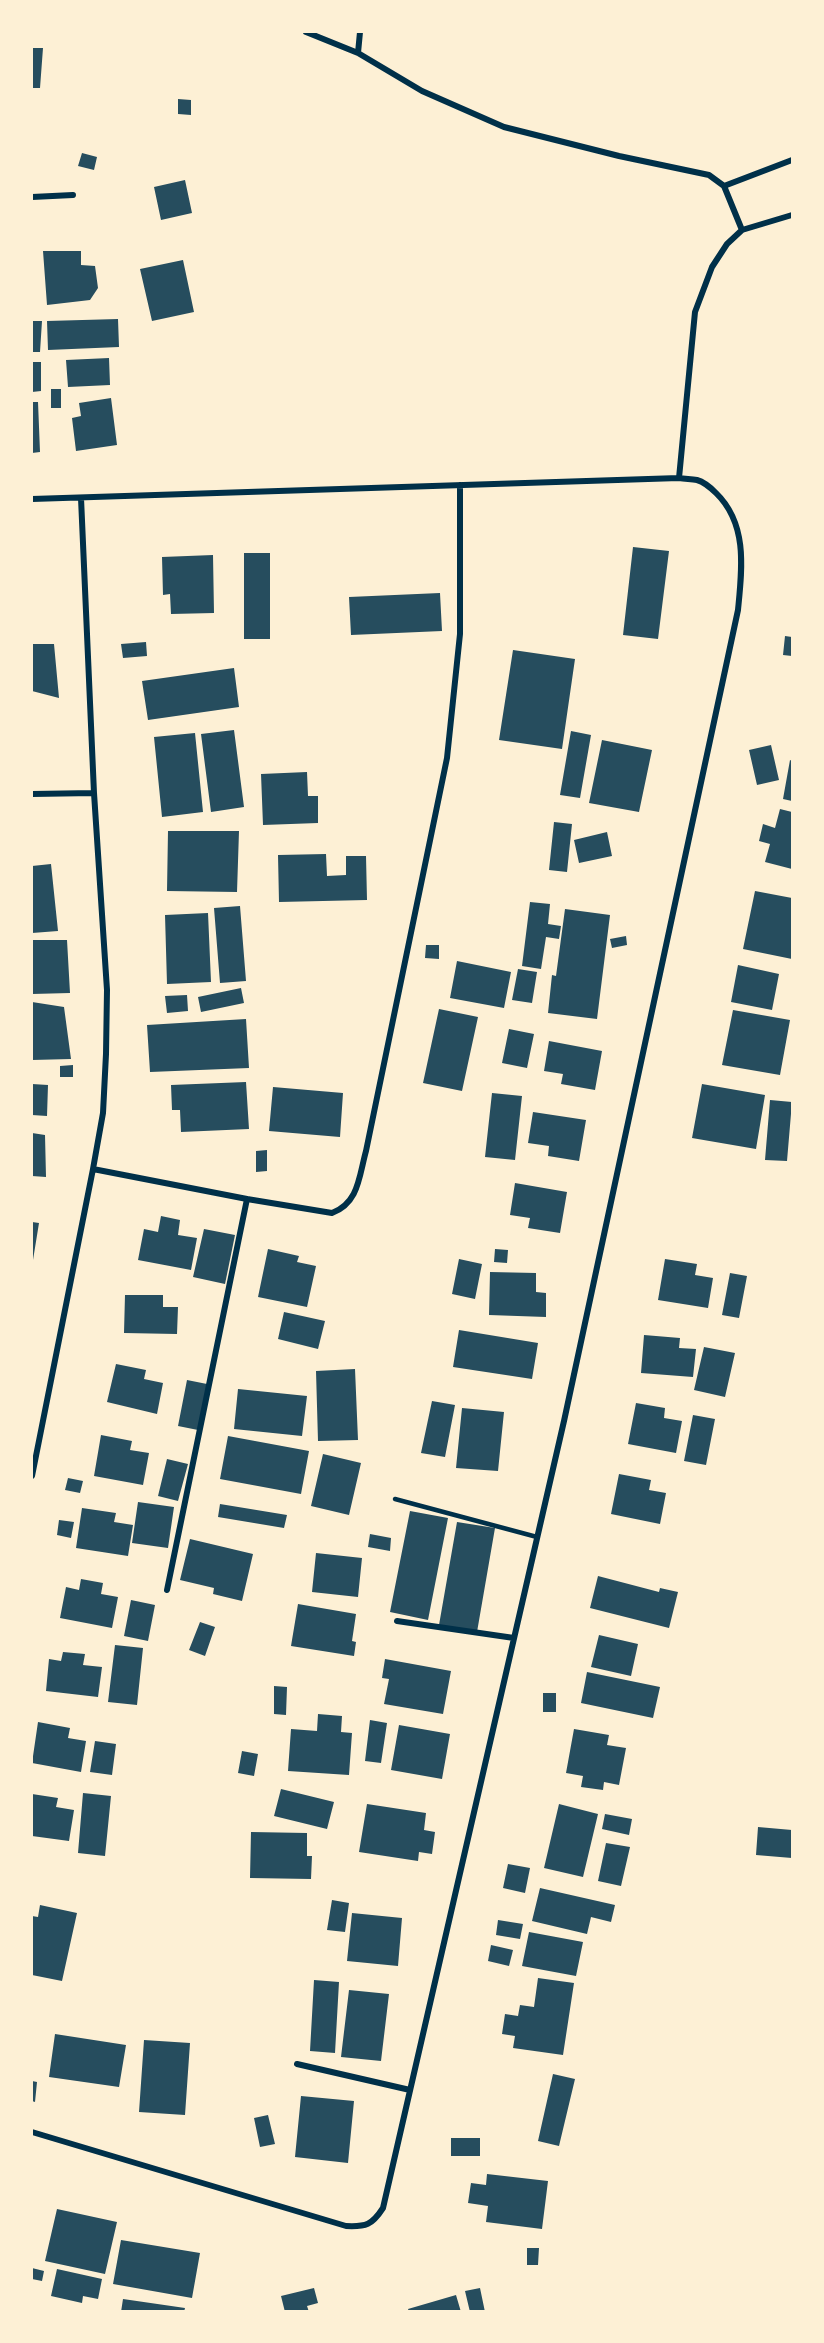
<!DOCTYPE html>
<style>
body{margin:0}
#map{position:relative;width:824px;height:2343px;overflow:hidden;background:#fdf0d5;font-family:Roboto,sans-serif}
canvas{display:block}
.frame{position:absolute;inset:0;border:33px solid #fdf0d5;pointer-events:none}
</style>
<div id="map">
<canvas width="824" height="2343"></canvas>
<div class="frame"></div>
</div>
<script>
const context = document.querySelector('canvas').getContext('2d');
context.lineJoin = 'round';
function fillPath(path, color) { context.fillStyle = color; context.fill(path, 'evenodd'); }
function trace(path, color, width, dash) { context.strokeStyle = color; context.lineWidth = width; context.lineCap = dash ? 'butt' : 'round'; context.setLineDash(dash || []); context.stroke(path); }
fillPath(new Path2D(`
 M32 48H43L40 88H32Z
 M178 99 191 100V115L178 114Z
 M82 153 97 157 94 170 78 166Z
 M185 180 192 213 161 220 154 187Z
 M43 251H81V265L95 266 98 288 90 300 47 305Z
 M183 260 194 312 152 321 140 269Z
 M118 319 119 347 48 350 47 321Z
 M32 321H42L40 352H32Z
 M109 358 110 385 68 387 66 360Z
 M32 362H41V391L32 392Z
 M51 389H61V408H51Z
 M111 398 117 445 76 451 72 418 81 416 79 403Z
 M32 402H38L40 452 32 453Z
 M633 547 669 551 658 639 623 635Z
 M244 553H270V639H244Z
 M213 555 214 613 171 614 170 594 163 595 162 557Z
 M440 593 442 631 351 635 349 597Z
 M785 636 792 637V656L783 655Z
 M146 642 147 656 123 658 121 644Z
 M32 644H54L59 698 32 691Z
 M513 650 575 659 562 749 499 740Z
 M234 668 239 707 148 720 142 681Z
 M234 730 244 807 211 812 201 734Z
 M571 731 591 735 580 798 560 795Z
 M195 733 203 812 162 817 154 737Z
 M602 740 652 750 639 812 589 803Z
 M771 745 779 780 757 785 749 750Z
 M790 760 792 761V801L783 799Z
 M307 772 308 796H318V823L263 825 261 774Z
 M780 809 792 812V869L765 862 770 844 759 841 763 824 775 828Z
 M554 822 572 824 567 872 549 870Z
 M168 831H239L237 892 167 891Z
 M607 832 612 856 579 863 574 840Z
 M326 854 327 876 346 875V856H366L367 900 279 902 278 855Z
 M51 864 58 931 32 933V866Z
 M755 891 792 898V959L743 949Z
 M530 902 550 904 548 924 561 926 559 939 546 937 541 969 522 966Z
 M240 906 246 981 220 983 214 908Z
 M565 909 610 915 597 1019 548 1013 552 975 556 976Z
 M208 913 211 982 167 984 165 915Z
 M626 936 627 945 612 948 610 939Z
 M32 940H67L70 993 32 994Z
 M426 945H439V959L425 958Z
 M457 961 511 972 504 1008 450 998Z
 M738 965 779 974 772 1010 731 1002Z
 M518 969 537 972 532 1003 512 1000Z
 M241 988 244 1003 201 1012 198 997Z
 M187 995 188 1011 167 1013 165 996Z
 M32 1002 64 1007 71 1059 32 1060Z
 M439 1009 478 1017 462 1091 423 1083Z
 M733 1010 790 1020 780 1075 722 1065Z
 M246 1019 249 1068 150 1072 147 1025Z
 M509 1029 534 1034 527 1068 502 1063Z
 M549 1041 602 1051 595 1090 561 1084 563 1074 544 1071Z
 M73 1065V1077H60V1066Z
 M246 1082 249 1129 181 1132 180 1110H172L171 1085Z
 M32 1084 48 1085 47 1116 32 1115Z
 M702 1084 765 1095 756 1149 692 1138Z
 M273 1087 343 1093 340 1137 269 1131Z
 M492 1093 522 1096 515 1160 485 1157Z
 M770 1100 792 1102 787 1161 765 1160Z
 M533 1112 586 1120 579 1161 548 1156 549 1146 528 1143Z
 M32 1133 45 1135 46 1177 32 1176Z
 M267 1150V1171L256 1172V1151Z
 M515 1183 567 1192 560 1233 528 1228 530 1218 510 1215Z
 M161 1216 180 1220 178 1235 197 1238 191 1270 138 1260 144 1229 158 1232Z
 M32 1222 39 1223 33 1260H32Z
 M204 1229 235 1235 225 1284 193 1277Z
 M268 1249 299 1256 297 1262 316 1266 307 1307 258 1297Z
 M495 1249 508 1250 507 1263 494 1262Z
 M459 1259 482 1264 475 1299 452 1294Z
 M665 1259 697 1264 695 1275 713 1278 708 1308 658 1300Z
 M490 1272 536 1273V1292L546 1293V1317L489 1315Z
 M730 1273 747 1276 739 1318 722 1315Z
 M125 1295H163V1307H178L177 1334 124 1333Z
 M284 1312 325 1321 318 1349 278 1339Z
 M459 1330 538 1343 532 1379 453 1367Z
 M644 1335 680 1338 679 1348 696 1349 693 1377 641 1373Z
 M704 1347 735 1353 725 1397 694 1390Z
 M116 1364 146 1370 144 1379 163 1383 157 1414 107 1402Z
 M355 1369 358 1440 318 1441 316 1371Z
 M187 1380 207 1384 198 1430 178 1426Z
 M238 1389 307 1396 302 1436 234 1429Z
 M432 1401 455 1405 445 1457 421 1453Z
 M636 1403 665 1408 664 1418 682 1421 676 1453 628 1444Z
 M462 1408 504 1412 498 1471 456 1468Z
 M693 1415 715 1419 706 1465 684 1461Z
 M101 1435 132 1441 130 1450 149 1453 143 1485 94 1476Z
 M228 1436 309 1451 301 1494 220 1479Z
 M323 1454 361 1463 349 1515 311 1506Z
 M167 1459 188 1464 178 1501 158 1496Z
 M619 1474 651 1480 649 1490 666 1493 660 1524 611 1514Z
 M68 1478 83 1481 80 1493 65 1490Z
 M138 1502 174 1507 168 1548 132 1543Z
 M220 1504 287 1515 284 1528 218 1517Z
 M82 1508 116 1513 114 1522 133 1525 128 1556 76 1548Z
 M410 1511 448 1518 428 1620 390 1612Z
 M59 1520 74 1522 71 1538 57 1535Z
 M457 1522 495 1528 477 1632 439 1625Z
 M370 1534 391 1538 390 1551 368 1547Z
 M190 1539 253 1554 242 1601 213 1594 214 1588 180 1580Z
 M316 1553 362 1558 358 1597 312 1592Z
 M598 1576 659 1592 660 1588 678 1592 669 1628 590 1608Z
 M81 1579 103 1583 101 1594 118 1597 112 1628 60 1618 66 1587 79 1590Z
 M131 1600 155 1605 148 1641 124 1636Z
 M298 1604 356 1614 352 1641 356 1642 354 1656 291 1646Z
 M200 1622 215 1627 205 1656 189 1650Z
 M599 1635 638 1644 631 1676 591 1667Z
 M115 1645 143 1648 137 1705 108 1702Z
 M63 1652 85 1654 83 1665 102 1667 98 1697 46 1691 49 1659 61 1661Z
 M385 1659 451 1671 443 1714 384 1704 389 1679 382 1678Z
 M587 1672 660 1687 653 1718 581 1703Z
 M274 1686 287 1687 286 1715 274 1714Z
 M543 1693H556V1712H543Z
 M318 1714 342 1716 341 1732 352 1733 349 1775 288 1771 291 1729 317 1731Z
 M370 1720 387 1723 381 1763 365 1761Z
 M38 1722 70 1728 68 1738 86 1741 81 1772 32 1763Z
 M399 1725 450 1734 442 1779 391 1770Z
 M574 1729 609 1735 607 1745 626 1748 619 1785 604 1782 603 1790 581 1787 583 1776 566 1773Z
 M95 1741 116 1744 112 1775 90 1772Z
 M242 1751 258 1754 254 1776 238 1773Z
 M281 1789 334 1802 327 1829 274 1816Z
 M83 1793 111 1796 105 1856 78 1853Z
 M32 1794 58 1798 56 1807 74 1810 69 1841 32 1836Z
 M367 1804 426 1813 424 1830 435 1832 432 1854 419 1852 418 1861 359 1852Z
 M559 1804 598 1814 583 1877 544 1868Z
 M605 1814 632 1819 629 1835 602 1829Z
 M758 1827 792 1830V1858L756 1855Z
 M251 1832 307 1833V1856H312L311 1879 250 1878Z
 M606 1843 630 1847 621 1886 598 1881Z
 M508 1864 530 1868 525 1893 503 1888Z
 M540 1888 615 1905 611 1922 591 1917 587 1934 532 1921Z
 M332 1900 349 1903 345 1932 327 1930Z
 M40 1905 77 1913 62 1981 32 1975V1916L38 1917Z
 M352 1913 402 1918 398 1966 347 1961Z
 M498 1920 523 1924 520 1939 496 1935Z
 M529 1932 583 1942 576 1976 522 1966Z
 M491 1945 513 1950 509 1966 488 1961Z
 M538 1978 574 1983 563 2055 513 2048 515 2036 502 2034 505 2014 518 2016 520 2005 534 2007Z
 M314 1980 339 1982 335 2053 310 2051Z
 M349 1990 389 1994 381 2061 341 2057Z
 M55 2034 126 2045 119 2087 49 2077Z
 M144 2040 190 2043 185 2115 139 2112Z
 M553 2074 575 2079 559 2146 538 2141Z
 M32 2081 37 2082 35 2102 32 2101Z
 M301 2096 354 2101 348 2163 295 2157Z
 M268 2115 275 2144 260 2147 254 2118Z
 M451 2138H480V2156H451Z
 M487 2174 548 2181 542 2229 486 2222 488 2206 468 2203 471 2183 486 2185Z
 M57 2209 117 2222 105 2274 45 2261Z
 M121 2240 200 2253 192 2298 113 2284Z
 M527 2248H539L538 2265H527Z
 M32 2268 44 2271 42 2281 32 2279Z
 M57 2269 102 2279 98 2299 83 2296 82 2303 51 2296Z
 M314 2288 318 2303 307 2306 309 2312H285L281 2296Z
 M480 2288 485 2312H470L465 2291Z
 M456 2295 461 2312H409L408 2309Z
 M123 2299 185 2308 184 2312H121Z`), '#264d5e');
trace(new Path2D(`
 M395 1499 537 1537`), '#003049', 4.5);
trace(new Path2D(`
 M306 32 358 53
 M360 32 358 53 422 91 504 127 619 156 709 175 724 186 742 230
 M724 186 792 160
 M32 197 73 195
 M679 478 695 312 712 267 727 244 742 230 792 215
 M32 499 679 478C685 479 691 479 697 480 704 482 711 488 716 493 748 524 742 569 738 610L564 1421 383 2208C372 2225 366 2227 346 2226L32 2132
 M32 794 94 793
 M93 1169 247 1199 332 1213C359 1203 359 1176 366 1151L447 758 460 634V485
 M32 1476 93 1169 103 1113 106 1054 107 990 94 793 81 498
 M167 1590 247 1199
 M397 1621 514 1638
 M297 2064 410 2090`), '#003049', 6);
</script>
